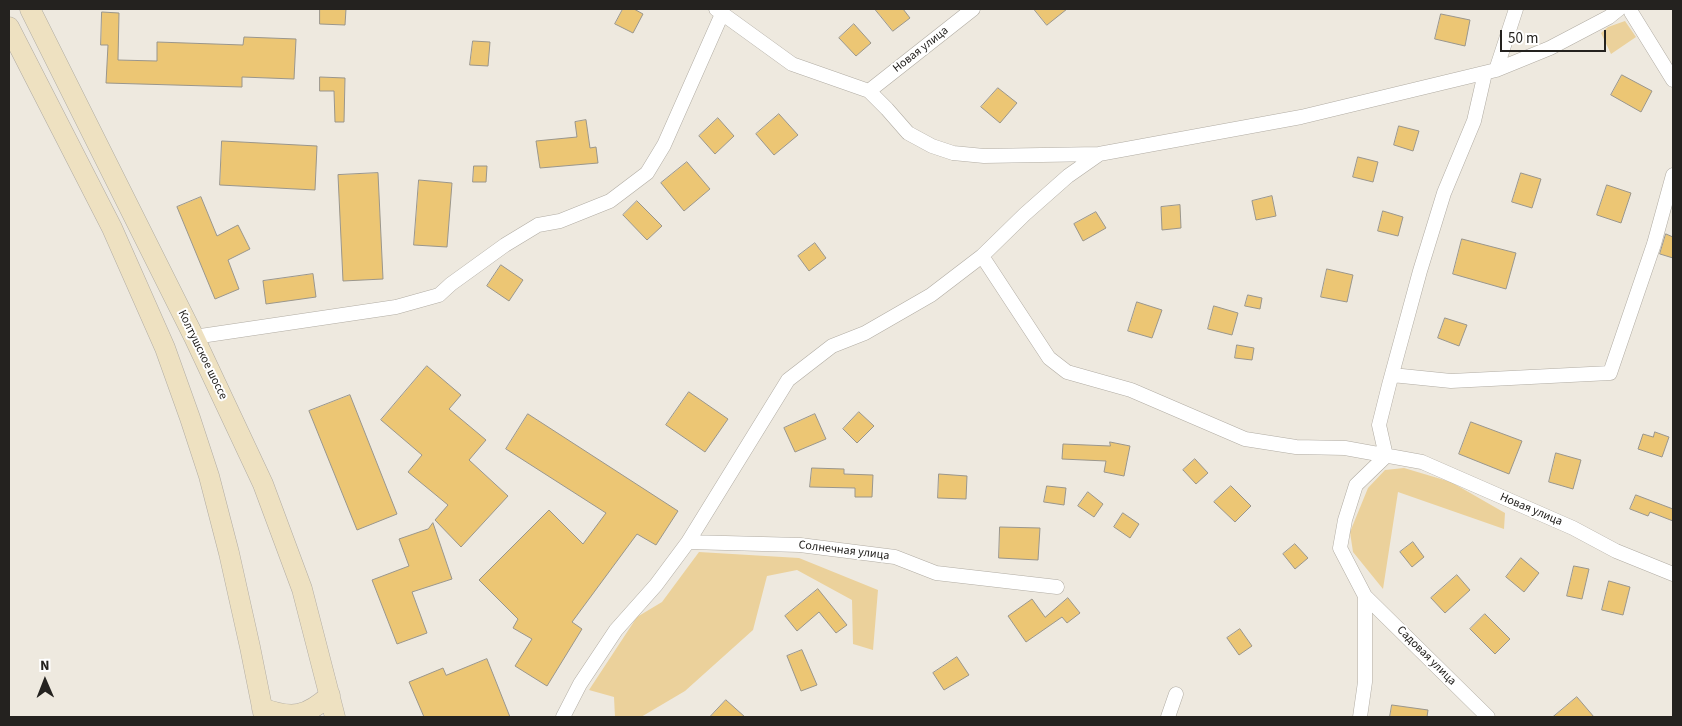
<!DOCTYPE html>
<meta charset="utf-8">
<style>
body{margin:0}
#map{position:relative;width:1682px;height:726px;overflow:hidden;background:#eee9df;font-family:"Source Sans 3",sans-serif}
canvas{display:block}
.frame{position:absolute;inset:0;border:10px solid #24221f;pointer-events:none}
.north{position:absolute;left:20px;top:656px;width:50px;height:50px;-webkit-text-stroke:4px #fff;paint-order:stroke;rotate:359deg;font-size:14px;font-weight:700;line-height:20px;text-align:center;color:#24221f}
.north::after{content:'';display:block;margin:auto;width:18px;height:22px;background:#24221f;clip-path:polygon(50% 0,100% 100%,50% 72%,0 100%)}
.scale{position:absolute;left:1500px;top:30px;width:106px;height:22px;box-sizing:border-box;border:2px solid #24221f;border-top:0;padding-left:6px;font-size:15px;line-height:18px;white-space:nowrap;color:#24221f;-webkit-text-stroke:4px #fff;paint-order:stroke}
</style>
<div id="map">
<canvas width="1682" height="726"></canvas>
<div class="frame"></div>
<div class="north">N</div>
<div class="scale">50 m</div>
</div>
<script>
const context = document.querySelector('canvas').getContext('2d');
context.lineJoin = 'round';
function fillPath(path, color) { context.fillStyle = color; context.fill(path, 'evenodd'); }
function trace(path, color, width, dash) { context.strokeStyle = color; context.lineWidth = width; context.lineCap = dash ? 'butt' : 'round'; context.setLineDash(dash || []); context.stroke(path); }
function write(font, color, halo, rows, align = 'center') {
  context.font = font + ' "Source Sans 3",sans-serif'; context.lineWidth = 4; context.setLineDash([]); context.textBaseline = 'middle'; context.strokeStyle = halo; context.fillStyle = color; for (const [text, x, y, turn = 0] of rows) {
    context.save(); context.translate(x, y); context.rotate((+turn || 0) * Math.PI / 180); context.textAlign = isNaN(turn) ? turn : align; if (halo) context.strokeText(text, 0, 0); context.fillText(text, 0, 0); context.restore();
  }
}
fillPath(new Path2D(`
 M1625 21 1636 37 1611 54 1601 33 1608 27Z
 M1404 468 1451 482 1505 513 1504 529 1398 492 1383 589 1353 552 1350 532 1368 488 1385 470Z
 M699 552 799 558 878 590 873 650 853 644 852 600 797 570 767 576 753 630 685 691 641 717H615L614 697 589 690 637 617 662 602Z`), '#ebd19b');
const building = new Path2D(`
 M320 9H346L345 25 320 24Z
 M623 9H634L643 14 633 33 615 24Z
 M875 9H903L910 18 893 31Z
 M1034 9H1067L1047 25Z
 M102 12 119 13 118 60 157 61V42L243 45 244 37 296 39 294 79 242 77V87L106 83 108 45H101Z
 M1441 14 1470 20 1465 46 1435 39Z
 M854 24 871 43 856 56 839 38Z
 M473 41 490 42 488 66 470 65Z
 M1622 75 1652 91 1641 112 1611 95Z
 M320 77 345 78 344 122H335L334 91H320Z
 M998 88 1017 103 1000 123 981 107Z
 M779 114 798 135 774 155 756 134Z
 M718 118 734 136 715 154 699 136Z
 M586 120 590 148 596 147 598 163 540 168 536 141 577 137 575 122Z
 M1399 126 1419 131 1413 151 1394 145Z
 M222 141 317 146 315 190 220 185Z
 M1358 157 1378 162 1373 182 1353 177Z
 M687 162 710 189 684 211 661 183Z
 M474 166H487L486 182H473Z
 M378 173 383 279 343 281 338 175Z
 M1521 173 1541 179 1532 208 1512 202Z
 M419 180 452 183 447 247 414 245Z
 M1607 185 1631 193 1621 223 1597 215Z
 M1272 196 1276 216 1256 220 1252 201Z
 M201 197 217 236 238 225 250 249 228 260 239 289 215 299 177 207Z
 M637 201 662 226 647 240 623 215Z
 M1180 205 1181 228 1162 230 1161 207Z
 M1383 211 1403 217 1398 236 1378 231Z
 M1096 212 1106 228 1083 241 1074 224Z
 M1666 234 1673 237V258L1660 254Z
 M1462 239 1516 253 1506 289 1453 274Z
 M815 243 826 258 809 271 798 256Z
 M501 265 523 280 509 301 487 286Z
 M1327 269 1353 275 1347 302 1321 297Z
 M313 274 316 297 266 304 263 281Z
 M1248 295 1262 298 1260 309 1245 306Z
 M1137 302 1162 310 1152 338 1128 331Z
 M1214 306 1238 313 1232 335 1208 329Z
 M1445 318 1467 325 1459 346 1438 338Z
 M1237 345 1254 348 1252 360 1235 358Z
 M427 366 461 395 449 409 486 440 469 460 508 496 461 547 435 520 448 505 408 472 422 455 381 420Z
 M689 392 728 419 705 452 666 425Z
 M350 395 397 514 357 530 309 411Z
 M859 412 874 426 857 443 843 429Z
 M528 414 678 511 656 545 637 534 572 622 582 629 547 686 515 666 532 639 513 628 518 619 479 580 549 510 583 544 606 513 506 449Z
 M815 414 826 439 795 452 784 428Z
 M1471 422 1522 441 1509 474 1459 454Z
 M1655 432 1669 437 1662 457 1638 449 1643 434 1653 437Z
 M1110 442 1130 446 1124 476 1104 472 1106 461 1062 459 1063 444 1110 446Z
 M1556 453 1581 460 1573 489 1549 482Z
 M1195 459 1208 473 1196 484 1183 470Z
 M812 468 844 469V474L873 475 872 497H855V488L810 487Z
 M939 474 967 476 966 499 938 498Z
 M1047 486 1066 488 1064 505 1044 502Z
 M1231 486 1251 506 1235 522 1214 502Z
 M1088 492 1103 504 1094 517 1078 506Z
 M1636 495 1673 509V521L1650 512 1648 516 1630 509Z
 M1123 513 1139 524 1130 538 1114 527Z
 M433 523 452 579 412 592 427 633 397 644 372 580 409 566 399 539 428 529Z
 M1000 527 1040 528 1038 560 999 558Z
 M1413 542 1424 557 1412 567 1400 552Z
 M1295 544 1308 558 1295 569 1283 554Z
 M1521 558 1539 573 1524 592 1506 577Z
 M1574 566 1589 569 1582 599 1567 596Z
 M1457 575 1470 590 1445 613 1431 598Z
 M1609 581 1630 587 1623 615 1602 610Z
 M818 589 847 625 836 633 819 612 797 631 785 616Z
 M1068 598 1080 613 1067 623 1062 617 1026 642 1008 616 1032 599 1045 617Z
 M1485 614 1510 639 1495 654 1470 629Z
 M1240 629 1252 646 1239 655 1227 638Z
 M802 650 817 685 801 691 787 656Z
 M957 657 969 675 944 690 933 673Z
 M487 659 510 717H424L409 682 443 668 446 675Z
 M1577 697 1594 717H1553Z
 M726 700 745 717H710Z
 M1392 705 1428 710 1427 717H1390Z`);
fillPath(building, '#ecc674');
trace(building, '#9a968c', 1);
const street = new Path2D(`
 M716 9 792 64 869 91 887 109 908 133 932 146 953 153 984 156 1099 154 1301 117 1496 70 1550 48 1609 17 1619 9
 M1631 12 1673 80
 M1496 70 1516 9
 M869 91 973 9
 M982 256 1049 358 1067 372 1131 390 1245 439 1296 447 1345 448 1422 462 1573 528 1616 551 1673 574
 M194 337 396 307 439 295 451 284 505 245 538 225 560 221 610 201 647 173 664 145 722 14
 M1392 375 1451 381 1610 373 1654 244 1673 175
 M1386 456 1379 425 1389 385 1420 271 1444 193 1474 121 1485 73
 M688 542 800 545 895 557 936 573 1057 587
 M1365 596 1488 717
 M563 717 580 684 616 630 656 585 688 542 788 380 832 346 865 333 931 295 982 256 1025 214 1068 176 1098 155
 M1168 717 1176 694
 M1360 717 1365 682V596L1340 548 1345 520 1356 485 1386 456`);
const secondary = new Path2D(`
 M30 9 194 337 263 484 302 589 335 717
 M9 27 112 228 165 348 190 418 209 476 229 553 250 647 264 717
 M262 708C292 719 306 717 330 695`);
trace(street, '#b1aca3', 15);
trace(secondary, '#b1aca3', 21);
trace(street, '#fff', 14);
trace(secondary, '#eee1c1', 20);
write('12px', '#24221f', '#fff', [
 ["Новая улица",921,50,-38],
 ["Колтушское шоссе",202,355,64],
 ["Новая улица",1531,510,23],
 ["Солнечная улица",844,551,7],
 ["Садовая улица",1426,656,45]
]);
</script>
